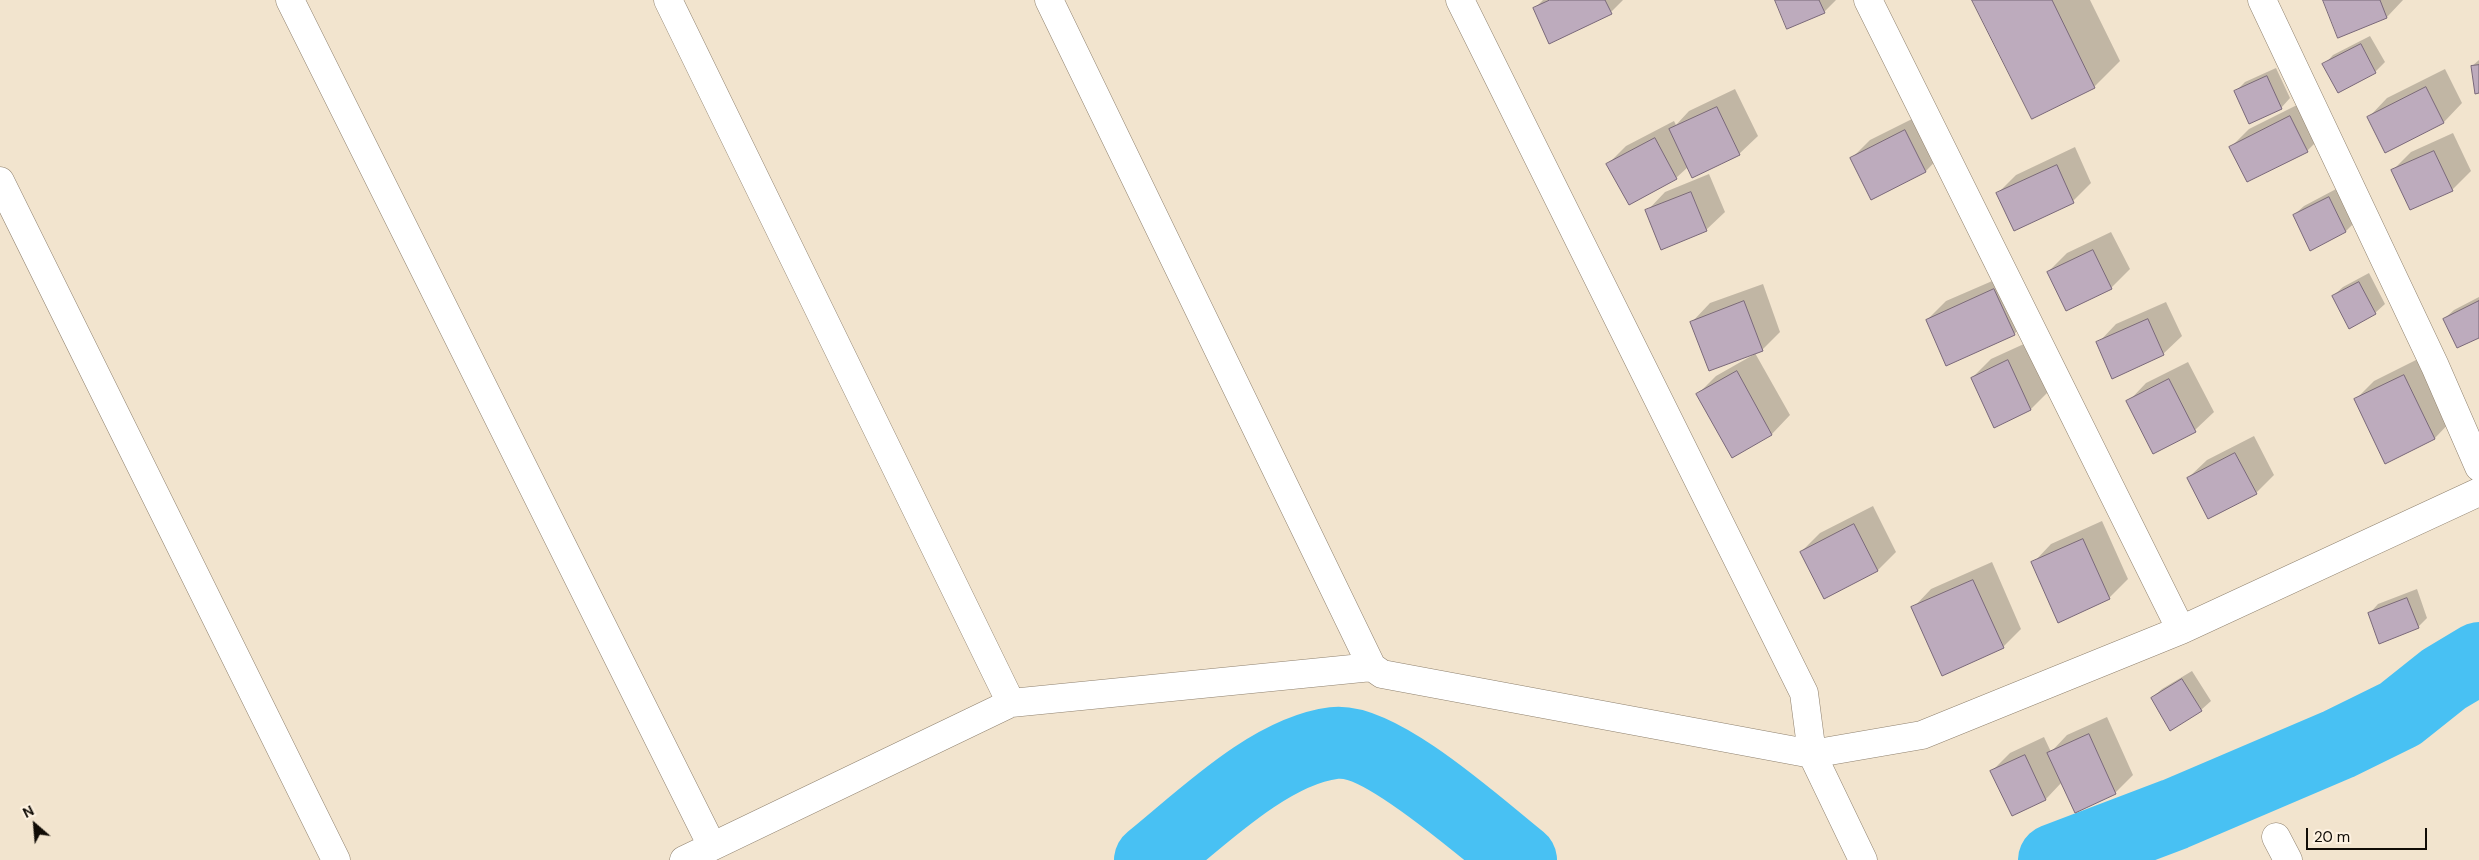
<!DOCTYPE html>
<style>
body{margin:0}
#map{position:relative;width:2479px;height:860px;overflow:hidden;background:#f2e4ce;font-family:"DM Sans",sans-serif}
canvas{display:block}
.north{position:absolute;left:10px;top:800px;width:50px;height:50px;-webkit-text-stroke:4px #fdf1e0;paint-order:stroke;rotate:333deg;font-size:14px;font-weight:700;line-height:20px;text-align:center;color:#110c06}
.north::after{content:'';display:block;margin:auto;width:18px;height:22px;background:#110c06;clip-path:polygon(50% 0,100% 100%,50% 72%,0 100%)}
.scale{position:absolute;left:2306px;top:828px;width:121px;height:22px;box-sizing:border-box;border:2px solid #110c06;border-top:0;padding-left:6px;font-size:15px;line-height:18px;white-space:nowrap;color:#110c06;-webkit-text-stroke:4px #fdf1e0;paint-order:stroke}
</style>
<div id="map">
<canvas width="2479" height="860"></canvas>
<div class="north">N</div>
<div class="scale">20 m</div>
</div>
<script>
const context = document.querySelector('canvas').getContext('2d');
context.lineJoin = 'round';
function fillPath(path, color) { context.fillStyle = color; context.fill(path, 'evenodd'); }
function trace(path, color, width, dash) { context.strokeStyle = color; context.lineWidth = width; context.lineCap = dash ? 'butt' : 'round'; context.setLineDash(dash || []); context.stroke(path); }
fillPath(new Path2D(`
 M1543 0H1623L1611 12 1534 9Z
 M1777 0H1836L1824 12Z
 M1974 0H2090L2120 61 2094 87Z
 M2324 0H2403L2387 17 2339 37Z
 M2370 36 2385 62 2375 72 2338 91 2324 65 2333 55Z
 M2479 60V92L2472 66Z
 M2276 68 2290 98 2281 108 2235 92 2245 82Z
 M2445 69 2462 103 2444 122 2386 151 2369 117 2387 98Z
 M1735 89 1758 136 1739 154 1688 167 1676 178 1608 164 1626 146 1674 121 1676 125 1689 111Z
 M2309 99 2325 133 2307 151 2231 147 2249 129Z
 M1924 113 1944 152 1926 171 1871 198 1851 159 1870 140Z
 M2453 133 2471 171 2452 190 2393 170 2411 152Z
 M2075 147 2091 183 2073 201 1998 193 2016 175Z
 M1709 174 1725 212 1706 230 1647 211 1665 192Z
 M2338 188 2355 222 2346 231 2294 215 2304 206Z
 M2111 232 2130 269 2111 288 2048 272 2067 253Z
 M2013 272 2033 316 2014 334 1927 320 1946 301Z
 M2369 273 2385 304 2375 313 2333 296 2343 287Z
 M1763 284 1780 332 1762 350 1755 353 1790 415 1772 434 1732 456 1697 395 1716 376 1753 355 1692 322 1710 303Z
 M2479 297V337L2444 319 2454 310Z
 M2166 302 2182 336 2163 354 2098 343 2116 324Z
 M2026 343 2049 391 2031 409 1972 378 1991 359Z
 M2422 357 2453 419 2435 438 2386 462 2355 400 2374 381Z
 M2188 362 2214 412 2195 430 2153 452 2128 402 2146 383Z
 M2254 436 2274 475 2256 493 2188 478 2207 460Z
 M1873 506 1896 552 1878 570 1801 552 1820 533Z
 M2102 521 2128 579 2109 598 2033 563 2051 544Z
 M1992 562 2021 629 2003 647 1913 608 1931 589Z
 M2417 589 2427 618 2418 627 2369 614 2378 604Z
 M2192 671 2211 701 2201 710 2152 698 2162 689Z
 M2107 717 2133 775 2115 793 2062 782 2046 799 2013 815 1992 771 2010 753 2044 737 2051 752 2067 735Z`), '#0003');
trace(new Path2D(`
 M1150 860C1200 820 1269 751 1334 743 1381 737 1483 830 1521 860
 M2054 860 2175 814 2339 744 2400 714 2444 679 2479 658`), '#48c1f3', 72);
const building = new Path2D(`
 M1550 0H1605L1612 14 1549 44 1533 8Z
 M1775 0H1819L1825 13 1787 29Z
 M1972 0H2052L2095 88 2032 119Z
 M2323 0H2380L2387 18 2338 38Z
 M2361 44 2376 73 2338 93 2322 64Z
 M2479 65V93L2475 94 2471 66Z
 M2267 76 2282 109 2249 124 2234 91Z
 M2426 87 2444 123 2385 153 2367 117Z
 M1717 107 1740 155 1692 178 1669 129Z
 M2290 116 2308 152 2247 182 2229 147Z
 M1905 130 1926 172 1871 200 1850 158Z
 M1655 138 1677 179 1629 205 1606 164Z
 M2434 151 2453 191 2410 210 2391 170Z
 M2057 165 2074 203 2014 231 1996 193Z
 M1691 192 1707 231 1661 250 1645 210Z
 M2329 197 2346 232 2310 251 2293 215Z
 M2093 250 2112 289 2066 311 2047 272Z
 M2359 282 2376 314 2349 329 2332 296Z
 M1994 289 2015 335 1946 366 1926 320Z
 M1744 301 1763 351 1709 371 1690 322Z
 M2479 301V338L2457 348 2443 319Z
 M2148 319 2164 355 2112 379 2096 342Z
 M2008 360 2031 410 1994 428 1971 378Z
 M1737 371 1772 435 1732 458 1696 394Z
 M2404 375 2435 439 2385 464 2354 399Z
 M2169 379 2196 432 2153 454 2126 401Z
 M2235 453 2257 494 2208 519 2187 478Z
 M1854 524 1878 571 1824 599 1800 552Z
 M2083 539 2110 599 2058 623 2031 562Z
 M1973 580 2004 648 1942 676 1911 607Z
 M2407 598 2419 628 2379 644 2368 613Z
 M2182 679 2202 711 2170 731 2151 698Z
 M2089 734 2116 794 2075 813 2047 753Z
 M2025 755 2046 800 2012 816 1990 771Z`);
fillPath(building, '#bdabbd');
trace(building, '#796879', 1);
const minor = new Path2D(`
 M290 0 712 846
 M668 0 1011 703
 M1049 0 1372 667
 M1460 0 1804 693 1812 754 1863 860
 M2262 0 2435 366 2479 467
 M0 181 336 860
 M2181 630 2479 492
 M2276 837 2288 860
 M684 860 1011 703 1372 667 1382 674 1812 754 1922 735 2181 630 1868 0`);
trace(minor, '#8f816e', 29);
trace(minor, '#fff', 28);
</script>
